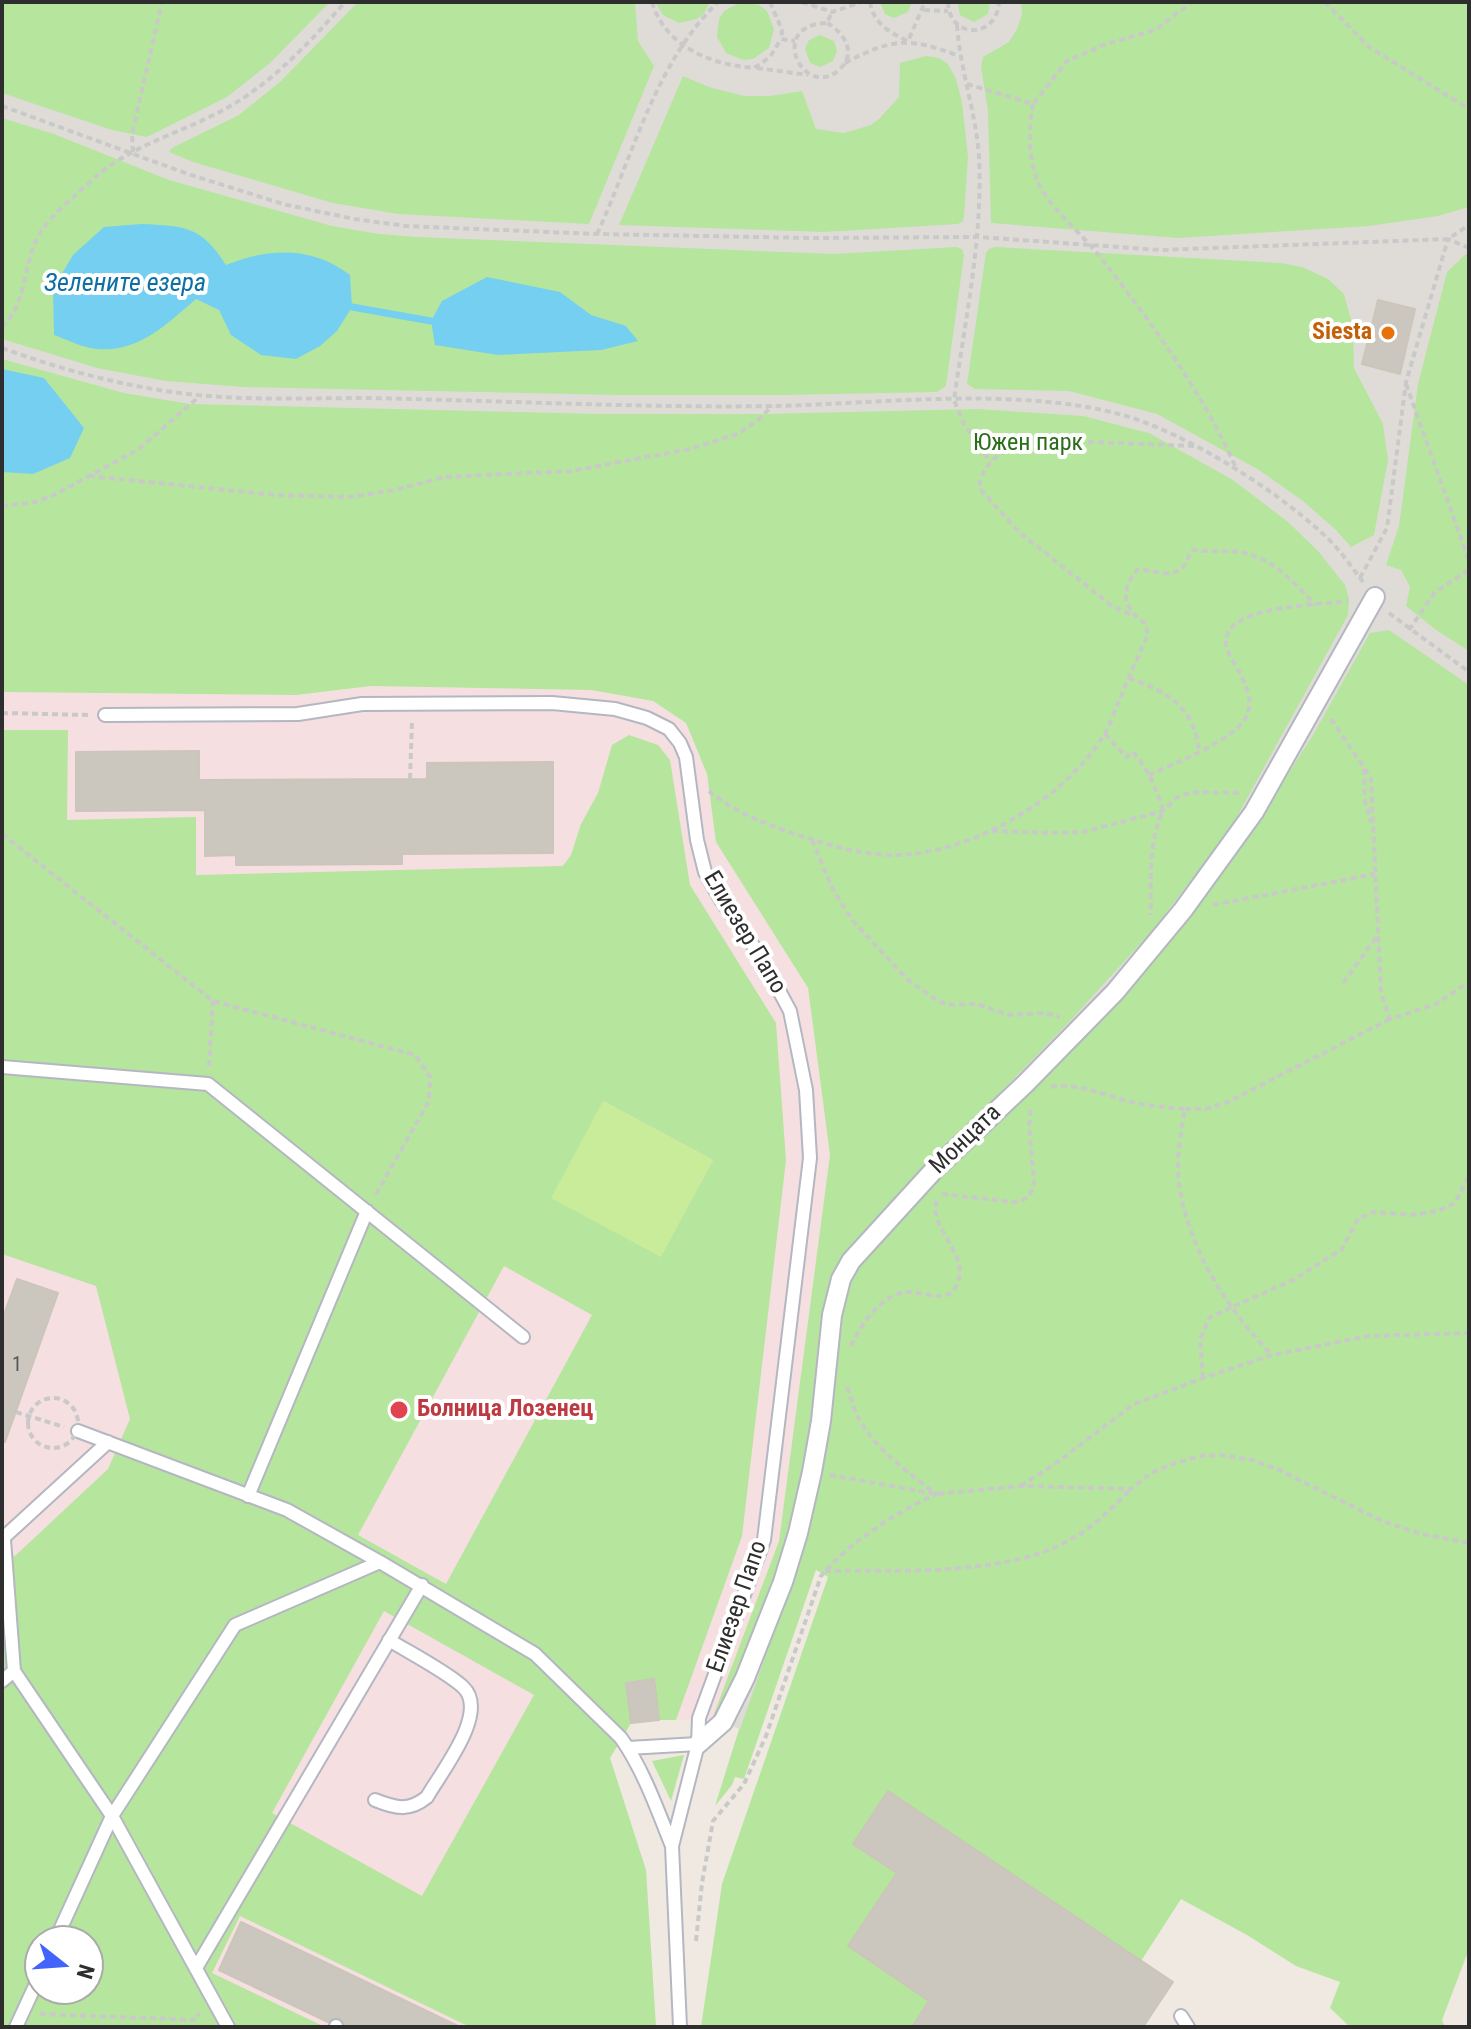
<!DOCTYPE html>
<meta charset="utf-8">
<style>
body{margin:0}
#map{position:relative;width:1471px;height:2029px;overflow:hidden;background:#efe9e1;font-family:"Roboto Condensed",sans-serif}
canvas{display:block}
.frame{position:absolute;inset:0;border:4px solid #2e2e2e;pointer-events:none}
.north{position:absolute;left:24px;top:1925px;width:80px;height:80px;box-sizing:border-box;background:#fff;border:2px solid #ababab;border-radius:50%;rotate:107deg;font-size:22px;font-weight:700;line-height:32px;text-align:center;color:#2e2e2e}
.north::after{content:'';display:block;margin:auto;width:28px;height:36px;background:#4264fb;clip-path:polygon(50% 0,100% 100%,50% 72%,0 100%)}
</style>
<div id="map">
<canvas width="1471" height="2029"></canvas>
<div class="frame"></div>
<div class="north">N</div>
</div>
<script>
const context = document.querySelector('canvas').getContext('2d');
context.lineJoin = 'round';
function fillPath(path, color) { context.fillStyle = color; context.fill(path, 'evenodd'); }
function trace(path, color, width, dash) { context.strokeStyle = color; context.lineWidth = width; context.lineCap = dash ? 'butt' : 'round'; context.setLineDash(dash || []); context.stroke(path); }
function write(font, color, halo, rows, align = 'center') {
  context.font = font + ' "Roboto Condensed",sans-serif'; context.lineWidth = 8; context.setLineDash([]); context.textBaseline = 'middle'; context.strokeStyle = halo; context.fillStyle = color; for (const [text, x, y, turn = 0] of rows) {
    context.save(); context.translate(x, y); context.rotate((+turn || 0) * Math.PI / 180); context.textAlign = isNaN(turn) ? turn : align; if (halo) context.strokeText(text, 0, 0); context.fillText(text, 0, 0); context.restore();
  }
}
fillPath(new Path2D(`
 M371 686 591 690 653 701 686 723 707 774 716 842 808 988 830 1155 779 1541 712 1719 659 1720 631 1723 610 1758 646 1870 656 2027H2V692L296 695ZM40 1941H88V1989H40Z`), '#f5dfe0');
fillPath(new Path2D(`
 M2 2H1469V1949L1442 2020 1445 2027H1350L1330 2008 1340 1982 1296 1966 1247 1935 1181 1899 1141 1961 897 1873 849 1946 929 2001 912 2027H701L722 1884 828 1577 816 1570 744 1779 735 1777 732 1785 715 1806 746 1707 722 1713 712 1719 779 1541 830 1155 808 988 716 842 707 774 686 723 653 701 591 690 371 686 296 695 2 692Z
 M2 730H68L67 820 196 817V875L563 866 571 855 581 824 598 793 612 745 629 735 658 745 670 760 690 885 776 1023 786 1160 742 1536 676 1720H659L654 1680 626 1683 631 1723 610 1758 646 1870 656 2027H470L240 1916 212 1973 325 2027H2V1552L15 1556 108 1469 130 1419 96 1286 2 1254ZM603 1101 713 1160 660 1257ZM504 1266 592 1315 446 1584 358 1535ZM384 1611 534 1695 422 1896 272 1813ZM40 1941H88V1989H40Z
 M684 1755 671 1801 652 1761Z`), '#b6e59e');
fillPath(new Path2D(`
 M603 1101 713 1160 661 1257 551 1198Z`), '#c9ec9a');
fillPath(new Path2D(`
 M330 2H358L281 81 239 115 172 148 169 152 193 162 333 203 398 214 589 224 654 66 638 41 635 2H655L663 15 679 23 697 19 704 13 710 2H880L885 14 894 18 908 12 912 2H957L960 15 974 22 988 14 990 2H1021L1022 14 1017 29 1009 42 983 57 981 67 988 111 991 223 1178 238 1369 226 1438 216 1469 207V251L1447 272 1418 384 1399 526 1386 565 1401 570 1410 587 1406 606 1436 630 1469 651V685L1389 630 1370 633 1313 735 1254 827 1197 906 863 1260 848 1287 836 1348 808 1535 740 1729 712 1719 722 1713 788 1546 805 1470 829 1289 845 1255 872 1224 1069 1022 1152 931 1229 831 1348 615 1349 599 1345 585 1318 551 1288 522 1233 480 1149 433 1083 416 977 409 764 414H599L190 404 124 393 2 359V339L97 368 166 381 243 387 619 395H783L937 392 946 386 964 255 962 249 956 247 833 254 417 237 379 234 332 226 169 180 54 134 2 118V93L112 130 146 137 151 135 227 97 270 63ZM741 2 759 5 767 11 774 29 769 48 753 59 743 60 726 53 717 37 719 19 724 11ZM820 35 834 41 837 51 833 61 820 67 810 63 805 49 809 40ZM926 56 939 58 948 64 956 79 962 102 968 157 964 216 963 221 958 224 824 232 619 225 683 76 709 87 744 96H770L802 91 816 129 844 133 871 125 880 118 899 97 900 63ZM995 247 1281 263 1302 267 1328 279 1344 294 1353 327 1354 368 1383 424 1388 460 1374 535 1351 547 1336 530 1303 501 1259 470 1157 414 1069 391 975 389 967 384 986 253 989 249ZM1378 301 1415 309 1400 374 1362 364Z`), '#dfdcd8');
fillPath(new Path2D(`
 M141 224C186 226 201 226 226 265 270 248 311 246 350 275L352 307 337 331 320 346 296 359 261 355 231 335 219 310 196 299C167 324 138 353 97 349 83 348 68 340 54 335L53 289 73 255 104 227Z
 M487 277 560 292 591 315 626 326 638 341 601 350 498 355 435 345 431 321 442 301Z
 M2 369 44 378 84 428 70 458 33 474 2 472Z`), '#75cff0');
trace(new Path2D(`
 M352 307 431 321`), '#75cff0', 7);
const building = new Path2D(`
 M1378 300 1415 309 1400 374 1362 364Z
 M199 751V780L427 779V763L553 762V853L402 854V864L236 865V855L205 856V810L76 811V752Z
 M17 1279 58 1293 5 1442H2V1320Z
 M654 1679 659 1720 631 1723 626 1683Z
 M888 1791 1173 1982 1143 2027H912L929 2001 848 1946 897 1873 853 1844Z
 M241 1922 460 2027H345L343 2021 337 2017 328 2022 219 1970Z`);
fillPath(building, '#cbc7bf');
trace(building, '#cbc5ba', 2);
const service = new Path2D(`
 M105 715 298 714 362 704 552 703 615 709 647 718 669 729 680 743 686 757 697 840 705 872 721 900 761 957 790 1011 806 1090 810 1158 764 1540 699 1718 698 1744 672 1846 680 2027
 M2 1067 208 1084 523 1337
 M78 1431 287 1510 380 1562 535 1654 621 1738C644 1771 657 1809 672 1846
 M248 1496 367 1211
 M2 1539 108 1442
 M14 1671 112 1816 228 2027
 M2 1681 14 1671 4 1540
 M628 1748 698 1744
 M375 1800C395 1808 409 1812 427 1797 441 1772 490 1712 463 1687 447 1672 410 1653 389 1640
 M55 1941 112 1816 235 1625 380 1562
 M196 1968 422 1585
 M1181 2016 1188 2027
 M16 2027 40 1975
 M336 2027V2026`);
const pedestrian = new Path2D(`
 M698 1744 723 1722 745 1678 783 1582 798 1533 812 1472 821 1421 832 1315 841 1279 851 1261 934 1170 1025 1084 1115 992 1183 910 1254 812 1375 597`);
trace(service, '#b4b7c1', 16);
trace(pedestrian, '#b4b7c1', 22);
trace(new Path2D(`
 M652 2C665 47 712 65 754 68L770 57 781 39
 M770 2 782 30 781 39 795 41
 M802 2 832 12 861 2
 M870 2C873 23 890 33 908 41L925 2
 M948 2C949 40 997 39 999 2
 M1325 2 1369 47 1469 109
 M924 10 948 11
 M827 23C843 32 857 51 841 68 806 104 764 25 827 23L832 12
 M957 25C960 70 976 112 979 157 983 239 965 320 954 400L964 424 990 462
 M845 63C892 38 909 37 959 56
 M757 68 808 75
 M967 84 1033 104 1067 61 1106 44 1155 30 1192 2
 M1033 104C1029 128 1028 153 1036 177 1046 206 1082 233 1101 258 1151 322 1203 393 1236 468
 M2 106 188 174 283 204 354 219 406 226 597 234 812 238 978 237 1161 250 1448 239 1469 225
 M133 152 132 134 162 2
 M597 234C633 156 655 63 718 2
 M2 327C26 304 23 271 35 243 42 226 57 212 70 200 86 186 103 168 122 158 157 137 197 126 232 105 275 80 313 39 345 2
 M2 348C65 371 130 388 197 395 268 402 340 396 411 399 533 402 655 408 777 406 884 403 1016 387 1119 414 1183 431 1273 488 1322 533 1338 547 1350 565 1363 582
 M1406 384 1469 561
 M89 476 276 495 350 497 395 490 445 477 571 471 690 449 737 434 757 421 772 406
 M2 506 35 502 52 496 139 449 201 395
 M1360 578 1387 528 1406 382 1448 239 1469 248
 M1389 613 1469 672
 M1130 614 1112 606 1019 532 979 488C983 457 1009 447 1036 440L1194 446
 M1409 630 1435 592 1469 570
 M1129 678C1167 692 1195 707 1199 751
 M2 713 88 715
 M1331 719 1371 778 1381 994 1390 1019 1436 1004 1469 982
 M1105 734 1126 757 1133 752C1148 769 1157 789 1163 811 1148 842 1151 882 1151 915
 M1364 769 1365 801 1371 823
 M1149 775C1173 764 1238 739 1247 715 1253 700 1246 686 1240 673 1235 663 1225 652 1226 640 1228 605 1321 605 1348 601
 M410 779 412 722
 M709 791C734 812 763 823 795 834 828 845 860 855 895 855 971 854 1064 800 1104 735 1110 725 1114 712 1119 701 1128 679 1138 657 1148 634L1145 623C1123 609 1120 591 1137 570 1151 568 1171 580 1183 567 1188 561 1187 556 1193 550 1208 552 1223 550 1238 552 1271 556 1294 582 1315 605
 M992 831 1052 833 1083 832 1163 811 1176 798 1192 792 1242 793
 M2 834 213 1001 415 1055 430 1077 429 1101 375 1196
 M812 840 833 890 853 921 907 979 935 999 948 1005 976 1004 1010 1015 1044 1013 1060 1017
 M1213 905 1375 874
 M1343 983 1377 936
 M209 1066 213 1001
 M1051 1087C1080 1083 1100 1094 1127 1101 1146 1106 1165 1107 1185 1109 1181 1133 1176 1159 1179 1183 1188 1249 1227 1309 1272 1355
 M1185 1109H1206L1228 1102 1390 1019
 M942 1194 1013 1202C1026 1201 1033 1195 1034 1181L1029 1127 1031 1108
 M851 1346C861 1325 881 1293 908 1292 923 1291 945 1304 955 1288 975 1257 927 1229 937 1201
 M1203 1378 1200 1339 1210 1317 1295 1279 1342 1249 1358 1219 1373 1212 1411 1215 1438 1211 1455 1203 1469 1176
 M28 1423a25 25 0 1 1 50 0a25 25 0 1 1-50 0Z
 M16 1412 64 1427
 M830 1475 936 1494 1021 1486 1131 1489 1151 1473 1175 1463 1201 1456 1221 1455 1252 1460 1277 1469 1382 1521 1421 1534 1469 1543
 M1021 1486 1059 1461 1134 1404 1203 1378 1272 1355 1369 1336 1469 1333
 M825 1571C897 1570 1001 1576 1064 1543 1091 1530 1111 1509 1131 1489
 M696 1941 702 1883 713 1821 744 1784 766 1736 821 1576C851 1541 894 1514 936 1494 909 1473 874 1448 858 1417 853 1408 851 1397 847 1387
 M40 2014 196 2020 199 2013`), '#c9c9c9', 4, [6, 4]);
trace(service, '#fff', 12);
trace(pedestrian, '#fff', 18);
for (const [x, y, r, color] of [
 [1388,333,8,"#e8710a"],
 [399,1410,10,"#e0444e"]
]) { const dot = new Path2D(); dot.arc(x, y, r, 0, 2 * Math.PI); context.fillStyle = color; context.fill(dot); trace(dot, '#fff', 3); }
write('20px', '#555452', null, [
 ["1",17,1366]
]);
write('bold 24px', '#c56008', '#fff', [
 ["Siesta",1372,333]
], 'right');
write('24px', '#2c6e1b', '#fff', [
 ["Южен парк",1028,444]
]);
write('24px', '#2e2e2e', '#fff', [
 ["Елиезер Папо",744,933,59],
 ["Монцата",966,1140,-44],
 ["Елиезер Папо",738,1607,-71]
]);
write('bold 24px', '#be3a42', '#fff', [
 ["Болница Лозенец",417,1410]
], 'left');
write('italic 26px', '#0d6fa3', '#fff', [
 ["Зелените езера",125,284]
]);
</script>
